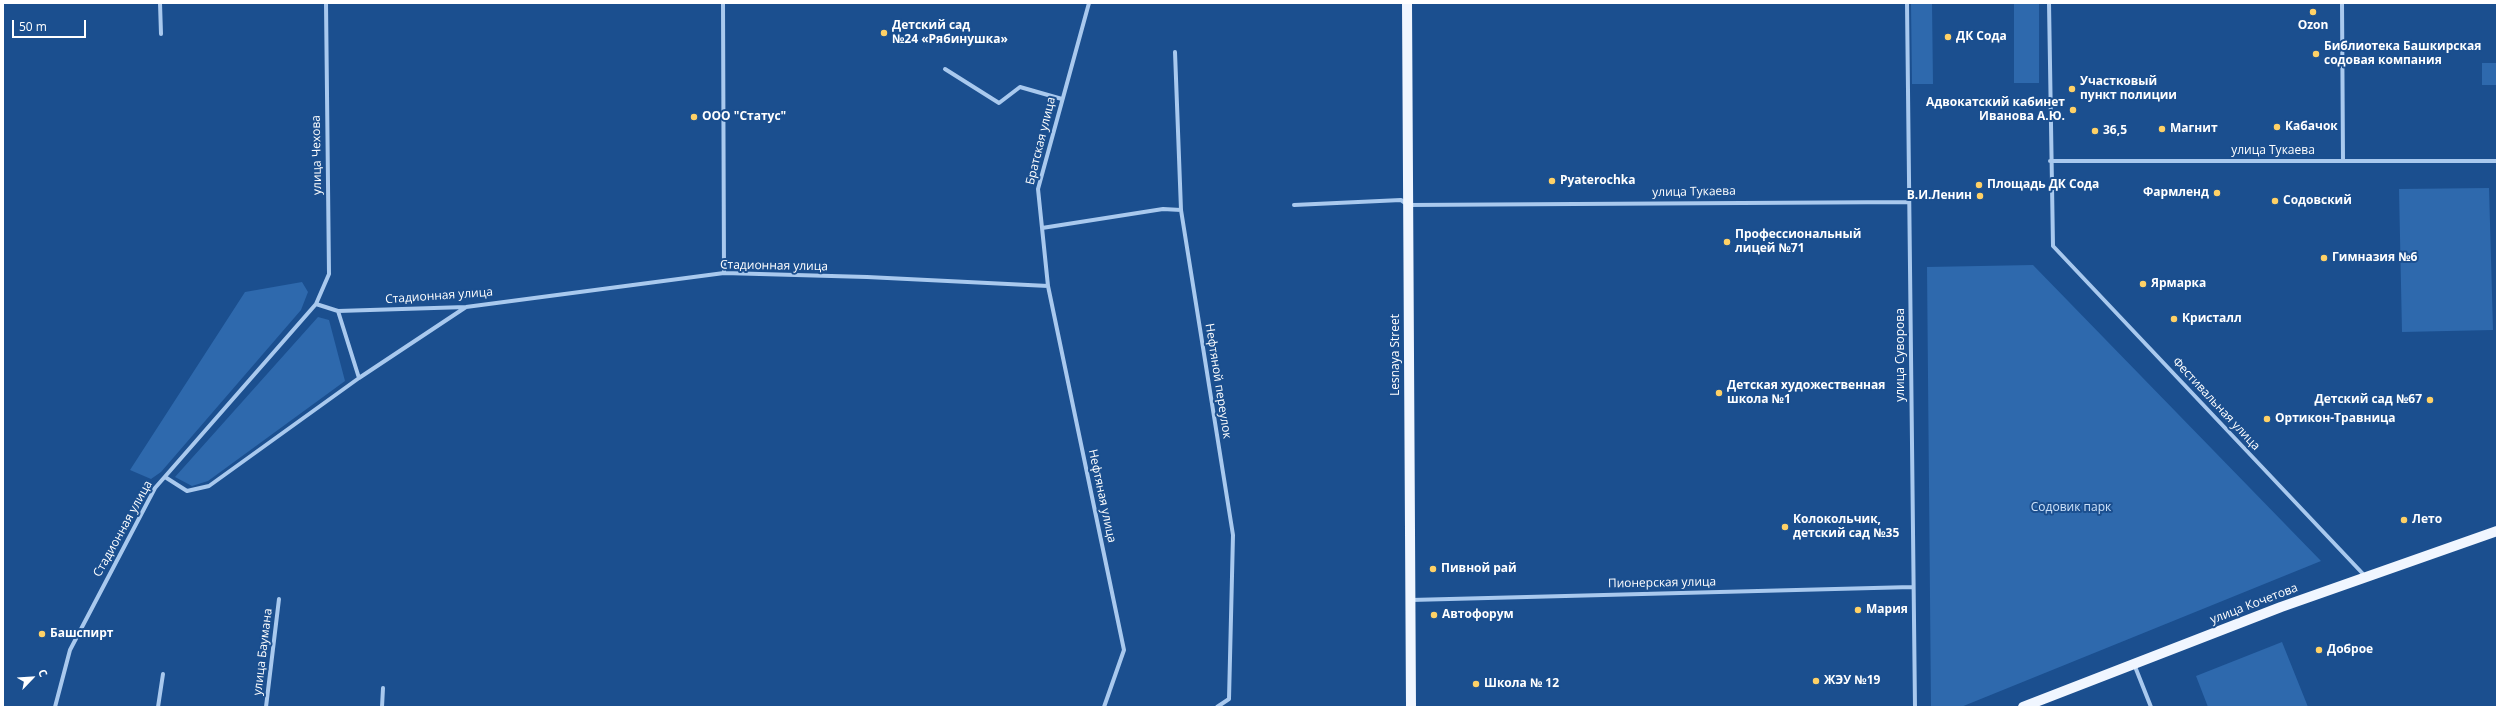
<!DOCTYPE html>
<meta charset="utf-8">
<style>
body{margin:0}
#map{position:relative;width:2500px;height:710px;overflow:hidden;background:#1b4f8f;font-family:"Open Sans",sans-serif}
canvas{display:block}
.frame{position:absolute;inset:0;border:4px solid #fff;pointer-events:none}
.north{position:absolute;left:12px;top:658px;width:40px;height:40px;-webkit-text-stroke:3px #1b4f8f;paint-order:stroke;rotate:65deg;font-size:11px;font-weight:700;line-height:16px;text-align:center;color:#fff}
.north::after{content:'';display:block;margin:auto;width:14px;height:18px;background:#fff;clip-path:polygon(50% 0,100% 100%,50% 72%,0 100%)}
.scale{position:absolute;left:12px;top:20px;width:74px;height:18px;box-sizing:border-box;border:2px solid #fff;border-top:0;padding-left:5px;font-size:12px;line-height:14px;white-space:nowrap;color:#fff;-webkit-text-stroke:3px #1b4f8f;paint-order:stroke}
</style>
<div id="map">
<canvas width="2500" height="710"></canvas>
<div class="frame"></div>
<div class="north">С</div>
<div class="scale">50 m</div>
</div>
<script>
const context = document.querySelector('canvas').getContext('2d');
context.lineJoin = 'round';
function fillPath(path, color) { context.fillStyle = color; context.fill(path, 'evenodd'); }
function trace(path, color, width, dash) { context.strokeStyle = color; context.lineWidth = width; context.lineCap = dash ? 'butt' : 'round'; context.setLineDash(dash || []); context.stroke(path); }
function write(font, color, halo, rows, align = 'center') {
  context.font = font + ' "Open Sans",sans-serif'; context.lineWidth = 4; context.setLineDash([]); context.textBaseline = 'middle'; context.strokeStyle = halo; context.fillStyle = color; for (const [text, x, y, turn = 0] of rows) {
    context.save(); context.translate(x, y); context.rotate((+turn || 0) * Math.PI / 180); context.textAlign = isNaN(turn) ? turn : align; if (halo) context.strokeText(text, 0, 0); context.fillText(text, 0, 0); context.restore();
  }
}
fillPath(new Path2D(`
 M1911 3H1932L1933 84H1912Z
 M2014 3H2039V83H2014Z
 M2482 63H2497V85H2482Z
 M2489 188 2493 330 2402 332 2399 189Z
 M2033 265 2321 561 1961 707H1931L1927 267Z
 M302 282 308 292 301 310 161 472 151 479 130 470 245 292Z
 M318 317 329 320 345 381 208 481 192 486 175 477Z
 M2282 642 2308 707H2208L2196 676Z`), '#2e69ad');
trace(new Path2D(`
 M160 3 161 34
 M723 3 724 273
 M1089 3 1038 189 1048 286 1124 650 1104 707
 M1907 3 1915 707
 M2049 3 2053 246 2365 576
 M2342 3 2343 160
 M1175 52 1181 210 1233 535 1229 699 1217 707
 M945 69 999 103 1020 87 1062 99
 M2050 161H2497
 M1294 205 1401 200 1408 205 1909 202
 M1042 228 1163 209 1181 210
 M316 304 329 274 326 3
 M338 311 359 378
 M165 477 187 491 209 486 359 378 466 307
 M1411 600 1912 587
 M2134 664 2151 707
 M55 707 70 650 155 488 316 304 338 311 466 307 724 273 867 277 1048 286
 M158 707 163 674
 M266 707 279 599
 M382 707 383 688`), '#a9c9ee', 4);
trace(new Path2D(`
 M1407 3 1411 707
 M2023 707 2281 607 2497 531`), '#f0f6ff', 10);
for (const [x, y, r, color] of [
 [2313,12,4,"#ffd166"],
 [884,33,4,"#ffd166"],
 [1948,37,4,"#ffd166"],
 [2316,54,4,"#ffd166"],
 [2072,89,4,"#ffd166"],
 [2073,110,4,"#ffd166"],
 [694,117,4,"#ffd166"],
 [2277,127,4,"#ffd166"],
 [2162,129,4,"#ffd166"],
 [2095,131,4,"#ffd166"],
 [1552,181,4,"#ffd166"],
 [1979,185,4,"#ffd166"],
 [2217,193,4,"#ffd166"],
 [1980,196,4,"#ffd166"],
 [2275,201,4,"#ffd166"],
 [1727,242,4,"#ffd166"],
 [2324,258,4,"#ffd166"],
 [2143,284,4,"#ffd166"],
 [2174,319,4,"#ffd166"],
 [1719,393,4,"#ffd166"],
 [2430,400,4,"#ffd166"],
 [2267,419,4,"#ffd166"],
 [2404,520,4,"#ffd166"],
 [1785,527,4,"#ffd166"],
 [1433,569,4,"#ffd166"],
 [1858,610,4,"#ffd166"],
 [1434,615,4,"#ffd166"],
 [42,634,4,"#ffd166"],
 [2319,650,4,"#ffd166"],
 [1816,681,4,"#ffd166"],
 [1476,684,4,"#ffd166"]
]) { const dot = new Path2D(); dot.arc(x, y, r, 0, 2 * Math.PI); context.fillStyle = color; context.fill(dot); trace(dot, '#1b4f8f', 1.5); }
write('bold 12px', '#fff', '#1b4f8f', [
 ["Детский сад",892,26],
 ["№24 «Рябинушка»",892,40],
 ["Ozon",2313,26,"center"],
 ["ДК Сода",1956,37],
 ["Библиотека Башкирская",2324,47],
 ["содовая компания",2324,61],
 ["Участковый",2080,82],
 ["пункт полиции",2080,96],
 ["Адвокатский кабинет",2065,103,"right"],
 ["Иванова А.Ю.",2065,117,"right"],
 ["ООО \"Статус\"",702,117],
 ["Кабачок",2285,127],
 ["Магнит",2170,129],
 ["36,5",2103,131],
 ["Pyaterochka",1560,181],
 ["Площадь ДК Сода",1987,185],
 ["Фармленд",2209,193,"right"],
 ["В.И.Ленин",1972,196,"right"],
 ["Содовский",2283,201],
 ["Профессиональный",1735,235],
 ["лицей №71",1735,249],
 ["Гимназия №6",2332,258],
 ["Ярмарка",2151,284],
 ["Кристалл",2182,319],
 ["Детская художественная",1727,386],
 ["школа №1",1727,400],
 ["Детский сад №67",2422,400,"right"],
 ["Ортикон-Травница",2275,419],
 ["Колокольчик,",1793,520],
 ["детский сад №35",1793,534],
 ["Лето",2412,520],
 ["Пивной рай",1441,569],
 ["Мария",1866,610],
 ["Автофорум",1442,615],
 ["Башспирт",50,634],
 ["Доброе",2327,650],
 ["ЖЭУ №19",1824,681],
 ["Школа № 12",1484,684]
], 'left');
write('12px', '#fff', '#1b4f8f', [
 ["Братская улица",1041,141,-76],
 ["улица Тукаева",2273,151],
 ["улица Чехова",317,155,-91],
 ["улица Тукаева",1694,192,-1],
 ["Стадионная улица",774,266,1],
 ["Стадионная улица",439,296,-4],
 ["Lesnaya Street",1396,355,-90],
 ["улица Суворова",1901,355,-90],
 ["Нефтяной переулок",1218,381,81],
 ["Фестивальная улица",2216,404,47],
 ["Нефтяная улица",1102,496,78],
 ["Стадионная улица",123,529,-61],
 ["Пионерская улица",1662,583,-1],
 ["улица Кочетова",2254,604,-21],
 ["улица Баумана",263,652,-83]
]);
write('12px', '#cfe3fa', '#1b4f8f', [
 ["Содовик парк",2071,508]
]);
</script>
